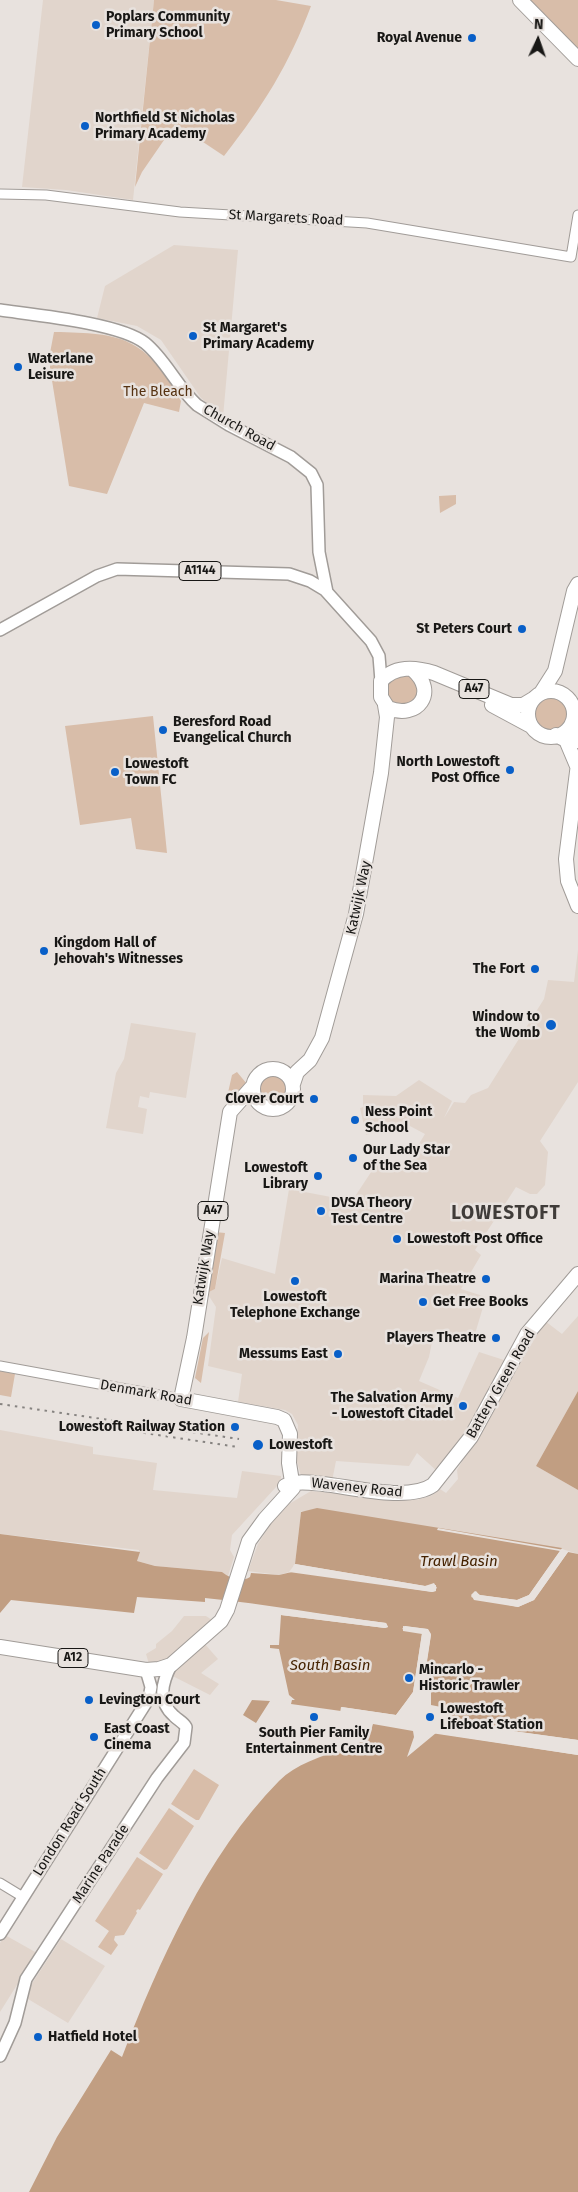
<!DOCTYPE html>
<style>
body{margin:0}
#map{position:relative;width:578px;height:2192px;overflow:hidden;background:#e8e2de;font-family:"Fira Sans",sans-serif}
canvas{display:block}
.north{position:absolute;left:513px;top:15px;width:50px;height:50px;-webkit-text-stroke:4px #e8e2de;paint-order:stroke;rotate:3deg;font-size:14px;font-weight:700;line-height:20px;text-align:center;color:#181715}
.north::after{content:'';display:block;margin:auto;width:18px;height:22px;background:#181715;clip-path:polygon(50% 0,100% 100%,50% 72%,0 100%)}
</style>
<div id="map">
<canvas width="578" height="2192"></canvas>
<div class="north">N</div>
</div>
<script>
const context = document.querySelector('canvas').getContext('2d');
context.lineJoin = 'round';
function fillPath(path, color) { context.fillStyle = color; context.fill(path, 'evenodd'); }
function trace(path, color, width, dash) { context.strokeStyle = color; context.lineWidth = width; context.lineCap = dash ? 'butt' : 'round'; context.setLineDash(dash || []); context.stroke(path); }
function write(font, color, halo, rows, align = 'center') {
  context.font = font + ' "Fira Sans",sans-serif'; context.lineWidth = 5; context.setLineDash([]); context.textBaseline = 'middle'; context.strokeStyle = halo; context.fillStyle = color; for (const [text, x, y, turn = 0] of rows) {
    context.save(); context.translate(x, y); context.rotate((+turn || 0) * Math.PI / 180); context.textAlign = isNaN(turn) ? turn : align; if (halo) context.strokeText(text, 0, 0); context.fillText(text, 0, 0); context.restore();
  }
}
fillPath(new Path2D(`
 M43 0H154L133 200 66 190 22 187Z
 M174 245 238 250 223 417 201 398 161 340 137 326 97 318 105 286Z
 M578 950V1082L540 1141 548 1152 545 1185 537 1194H530L516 1187 475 1250 481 1255 461 1289 486 1297 472 1344 434 1332 429 1357 419 1381 458 1398 479 1352 507 1361 459 1448 438 1472 417 1453 409 1466 336 1461 332 1481 301 1476 296 1458 298 1425 292 1414 285 1410 238 1402 242 1374 208 1366 216 1307 207 1293 215 1289 222 1258 275 1274 289 1189 352 1201 381 1157 403 1170 425 1134 408 1125H403L366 1135 360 1108 363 1107V1095L396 1096 419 1080 452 1101 444 1118 454 1102 465 1103 471 1095 488 1088 544 999 548 980 574 982Z
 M131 1023 196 1033 186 1098 150 1092 149 1098 140 1096 138 1107 147 1109 143 1134 106 1128 116 1073 124 1059Z
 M578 1316V1391L536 1466 578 1490V1554L562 1549 301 1511 295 1564 289 1572 279 1575 248 1571 258 1544 272 1522 289 1504 311 1491 416 1500 431 1496 440 1489 446 1493 458 1479 457 1470 545 1321 562 1334Z
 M0 1430 93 1447V1454L157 1463 153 1490 237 1498 242 1471 281 1476V1478L277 1486 232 1535 230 1550 234 1557 228 1576 221 1572 155 1566 137 1561 139 1550 0 1534Z
 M184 1616H206L212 1620 197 1635 218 1659 201 1673 219 1684 210 1695 149 1664 146 1654 156 1648V1644L172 1631Z
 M5 1935 37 1953 0 2012V1943Z
 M61 1939 105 1966 68 2023 28 1999 31 1985Z`), '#e1d5cc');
fillPath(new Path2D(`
 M154 0H276L311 6C289 65 263 106 224 156L179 126 173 127 142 172 135 187Z
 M529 0H578V49Z
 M54 332C123 333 145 337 181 401L179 412 144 403 107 494 69 486 50 368V353Z
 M456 495V504L440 513 439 496Z
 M409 673 421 692 418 700 400 707 387 699 388 680Z
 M534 713a18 18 0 1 1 36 0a18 18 0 1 1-36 0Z
 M153 716 167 853 136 849 131 818 80 825 65 726Z
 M237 1072 247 1084 230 1105V1099L227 1097 232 1075Z
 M257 1089a16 16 0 1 1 32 0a16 16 0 1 1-32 0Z
 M215 1232 225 1233 215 1289 207 1293Z
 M209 1332 201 1383 195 1378 203 1338Z
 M0 1371 15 1374 11 1397 0 1395Z
 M194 1769 219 1785 199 1820H196L171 1804Z
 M169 1808 194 1826 167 1869 164 1870 139 1853Z
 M137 1857 163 1874 140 1910 138 1909 136 1911 137 1913 124 1935 115 1936 114 1940 118 1945 111 1955 98 1947 109 1931 95 1921Z`), '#d8bda9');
fillPath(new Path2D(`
 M578 1391V1490L536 1466Z
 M317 1508 562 1548 529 1595 517 1600 479 1595 476 1591 471 1597 518 1607 534 1600 568 1552 578 1554V1740L447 1722V1715L441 1712V1707L431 1705V1680L426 1668 431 1635 427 1629 405 1626 402 1629 422 1633 413 1692 396 1715 342 1707 341 1711 291 1704 292 1700H295L289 1695 279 1649 270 1648V1645H279L281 1615 385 1628 388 1627 386 1623C325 1615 266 1604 205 1598V1602L137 1597 134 1613 11 1600 0 1613V1534L140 1552 137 1561 155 1566 222 1572C230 1578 241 1583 250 1577L251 1573 279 1575 296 1571 433 1592 436 1591V1585L425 1586 295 1564 301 1512Z
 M252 1700 270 1701 256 1723 243 1715Z
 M373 1724 413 1731 414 1737 407 1757 436 1733 578 1755V2192H29L57 2137 111 2050 122 2057C159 1962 206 1855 279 1781 296 1764 320 1757 342 1749 350 1746 357 1745 364 1740 369 1736 371 1731 373 1724Z`), '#c19e82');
fillPath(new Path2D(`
 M438 1528 564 1550 531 1598 517 1603 479 1597 475 1594V1597L517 1604 532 1598 566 1551 568 1552 534 1600 518 1607 474 1600 471 1595 475 1591 480 1595 517 1600 529 1595 560 1551 437 1530Z
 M295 1564 425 1586 434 1583 437 1588 432 1592 289 1572 297 1569 423 1588 293 1566Z
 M283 1609 386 1623 388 1627 385 1628 281 1615 282 1613 385 1626 282 1611Z
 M403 1626 428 1629 431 1634 425 1672 423 1668 429 1635 426 1632 423 1631 415 1693 408 1704 397 1717 343 1710 340 1713 341 1707 396 1715 406 1702 413 1692 422 1634 403 1631Z
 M447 1722 578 1740V1743L447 1724Z
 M436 1731 578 1752V1755L431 1733Z`), '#e8e2de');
const minor = new Path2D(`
 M0 194 46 195 180 212 367 223 571 257 578 215
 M0 1366 181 1399
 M0 1883 23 1897`);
const major = new Path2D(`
 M0 310C35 315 120 323 145 343 166 360 177 387 197 405L229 425 291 457 311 473 317 485 319 552 327 592
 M0 630 97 576 117 569 289 574 310 581 325 590 371 641 379 656 381 681
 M0 1934 149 1698 151 1687 146 1670
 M0 2056 15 2023 26 1979 157 1778 184 1743 186 1727C183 1722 178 1720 174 1716 157 1701 162 1683 171 1665`);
const highway = new Path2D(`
 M520 0 578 59
 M413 670C438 692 418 720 388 708L381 697V681C395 665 415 667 434 673L511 705H523L533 699
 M528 714a23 23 0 1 1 46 0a23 23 0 1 1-46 0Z
 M541 693 555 671 574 591 578 584
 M492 705 531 726
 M572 723 578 741
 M556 735 566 740 577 766
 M578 764 566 859 568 881 578 906
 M253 1089a20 20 0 1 1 40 0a20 20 0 1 1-40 0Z
 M293 1084 297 1072 310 1060 322 1038 356 914 381 773 387 717 385 705
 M285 1486C295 1480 311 1483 323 1484 352 1487 409 1502 433 1485L471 1437 527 1334 578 1274
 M0 1647 146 1670 159 1669 171 1665 221 1621 227 1610 249 1541 265 1519 293 1488 289 1463 290 1434 284 1420 277 1417 181 1399 194 1338 230 1112 253 1086`);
trace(minor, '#a19c98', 11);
trace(major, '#a19c98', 14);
trace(highway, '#a19c98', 16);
trace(minor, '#fff', 9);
trace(major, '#fff', 11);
trace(highway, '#fff', 14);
trace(new Path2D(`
 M0 1404 239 1439
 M84 1424 238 1447`), '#868380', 2, [2.5, 5]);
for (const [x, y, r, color] of [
 [96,25,5,"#085fc8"],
 [472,38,5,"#085fc8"],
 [85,126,5,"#085fc8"],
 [193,336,5,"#085fc8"],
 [18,367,5,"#085fc8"],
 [522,629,5,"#085fc8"],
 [163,730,5,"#085fc8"],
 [510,770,5,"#085fc8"],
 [115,772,5,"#085fc8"],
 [44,951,5,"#085fc8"],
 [535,969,5,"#085fc8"],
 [551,1025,6,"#085fc8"],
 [314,1099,5,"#085fc8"],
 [355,1120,5,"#085fc8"],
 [353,1158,5,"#085fc8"],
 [318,1176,5,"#085fc8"],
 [321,1211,5,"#085fc8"],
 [397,1239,5,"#085fc8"],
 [486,1279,5,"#085fc8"],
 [295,1281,5,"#085fc8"],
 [423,1302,5,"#085fc8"],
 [496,1338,5,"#085fc8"],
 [338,1354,5,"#085fc8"],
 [463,1406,5,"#085fc8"],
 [235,1427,5,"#085fc8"],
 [258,1445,6,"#085fc8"],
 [409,1678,5,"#085fc8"],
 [89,1700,5,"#085fc8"],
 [314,1717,5,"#085fc8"],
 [430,1717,5,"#085fc8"],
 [94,1737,5,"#085fc8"],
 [38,2037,5,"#085fc8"]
]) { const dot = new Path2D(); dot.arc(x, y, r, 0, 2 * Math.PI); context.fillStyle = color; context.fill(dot); trace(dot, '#e8e2de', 2); }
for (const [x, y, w] of [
 [200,571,42],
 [474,689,30],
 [213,1211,30],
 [73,1658,30]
]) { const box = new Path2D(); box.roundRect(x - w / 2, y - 9.5, w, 19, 4); context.fillStyle = '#e8e2de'; context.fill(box); trace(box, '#181715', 1); }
write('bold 12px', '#181715', null, [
 ["A1144",200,571],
 ["A47",474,689],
 ["A47",213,1211],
 ["A12",73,1658]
]);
write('bold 14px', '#181715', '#e8e2de', [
 ["Poplars Community",106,17],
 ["Primary School",106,33],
 ["Royal Avenue",462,38,"right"],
 ["Northfield St Nicholas",95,118],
 ["Primary Academy",95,134],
 ["St Margaret's",203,328],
 ["Primary Academy",203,344],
 ["Waterlane",28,359],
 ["Leisure",28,375],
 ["St Peters Court",512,629,"right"],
 ["Beresford Road",173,722],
 ["Evangelical Church",173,738],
 ["North Lowestoft",500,762,"right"],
 ["Post Office",500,778,"right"],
 ["Lowestoft",125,764],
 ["Town FC",125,780],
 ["Kingdom Hall of",54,943],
 ["Jehovah's Witnesses",54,959],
 ["The Fort",525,969,"right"],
 ["Window to",540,1017,"right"],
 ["the Womb",540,1033,"right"],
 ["Clover Court",304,1099,"right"],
 ["Ness Point",365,1112],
 ["School",365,1128],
 ["Our Lady Star",363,1150],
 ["of the Sea",363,1166],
 ["Lowestoft",308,1168,"right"],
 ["Library",308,1184,"right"],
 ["DVSA Theory",331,1203],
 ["Test Centre",331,1219],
 ["Lowestoft Post Office",407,1239],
 ["Marina Theatre",476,1279,"right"],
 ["Lowestoft",295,1297,"center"],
 ["Telephone Exchange",295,1313,"center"],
 ["Get Free Books",433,1302],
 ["Players Theatre",486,1338,"right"],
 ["Messums East",328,1354,"right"],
 ["The Salvation Army",453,1398,"right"],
 ["- Lowestoft Citadel",453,1414,"right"],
 ["Lowestoft Railway Station",225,1427,"right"],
 ["Lowestoft",269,1445],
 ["Mincarlo -",419,1670],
 ["Historic Trawler",419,1686],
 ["Levington Court",99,1700],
 ["Lowestoft",440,1709],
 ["Lifeboat Station",440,1725],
 ["East Coast",104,1729],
 ["Cinema",104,1745],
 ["South Pier Family",314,1733,"center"],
 ["Entertainment Centre",314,1749,"center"],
 ["Hatfield Hotel",48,2037]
], 'left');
write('14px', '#181715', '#e8e2de', [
 ["St Margarets Road",286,218,3],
 ["Church Road",239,428,29],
 ["Katwijk Way",359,898,-78],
 ["Katwijk Way",204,1268,-81],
 ["Battery Green Road",501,1384,-60],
 ["Denmark Road",146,1393,10],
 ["Waveney Road",357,1488,6],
 ["London Road South",70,1822,-58],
 ["Marine Parade",101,1864,-57]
]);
write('14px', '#563211', '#e8e2de', [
 ["The Bleach",158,392]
]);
write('italic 15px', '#452200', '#e8e2de', [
 ["Trawl Basin",459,1562],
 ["South Basin",330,1666]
]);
context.letterSpacing = '1px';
write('bold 19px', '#403c39', '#e8e2de', [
 ["LOWESTOFT",506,1214]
]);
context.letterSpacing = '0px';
</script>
